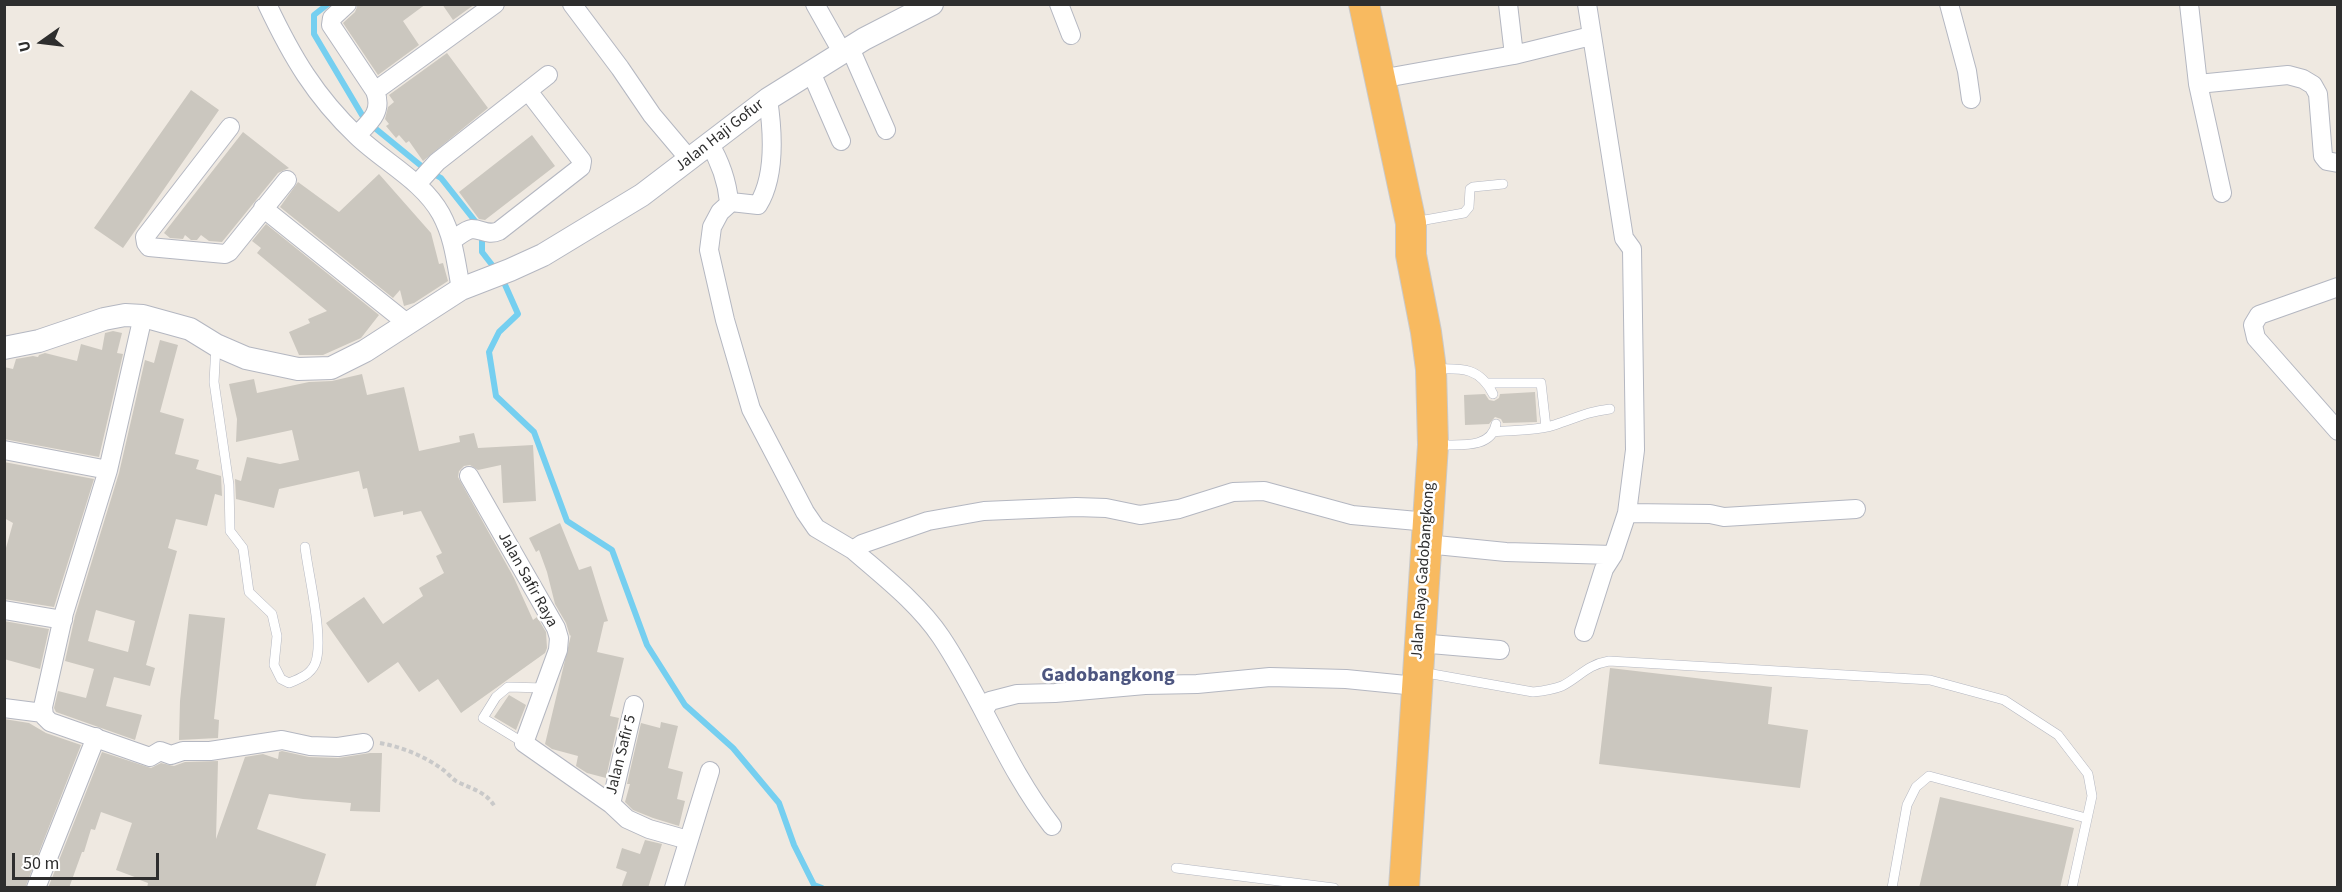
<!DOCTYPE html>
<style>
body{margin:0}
#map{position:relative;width:2342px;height:892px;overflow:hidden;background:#efe9e1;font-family:"Source Sans 3",sans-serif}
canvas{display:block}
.frame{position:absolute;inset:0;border:6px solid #2e2e2e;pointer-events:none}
.north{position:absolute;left:12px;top:12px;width:60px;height:60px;-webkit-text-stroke:4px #fff;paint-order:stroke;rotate:256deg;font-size:16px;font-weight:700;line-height:24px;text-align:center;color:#2e2e2e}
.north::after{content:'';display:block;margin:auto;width:21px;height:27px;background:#2e2e2e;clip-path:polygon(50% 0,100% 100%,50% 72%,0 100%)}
.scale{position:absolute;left:12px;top:853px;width:147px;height:27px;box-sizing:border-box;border:3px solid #2e2e2e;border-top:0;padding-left:8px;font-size:18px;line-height:21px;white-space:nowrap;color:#2e2e2e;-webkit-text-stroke:4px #fff;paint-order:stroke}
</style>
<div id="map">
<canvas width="2342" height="892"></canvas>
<div class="frame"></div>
<div class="north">U</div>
<div class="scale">50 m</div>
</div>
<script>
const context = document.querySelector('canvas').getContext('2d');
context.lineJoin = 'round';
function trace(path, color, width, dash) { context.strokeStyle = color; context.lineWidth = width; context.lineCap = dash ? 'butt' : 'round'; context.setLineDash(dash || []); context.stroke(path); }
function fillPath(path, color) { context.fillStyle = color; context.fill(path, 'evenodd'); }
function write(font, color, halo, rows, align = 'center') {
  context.font = font + ' "Source Sans 3",sans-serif'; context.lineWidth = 5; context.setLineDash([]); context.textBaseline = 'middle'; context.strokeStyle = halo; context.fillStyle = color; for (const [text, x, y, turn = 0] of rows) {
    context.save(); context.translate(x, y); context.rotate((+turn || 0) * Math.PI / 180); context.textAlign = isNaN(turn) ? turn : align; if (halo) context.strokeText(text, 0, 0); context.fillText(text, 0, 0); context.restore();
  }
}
trace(new Path2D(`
 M328 4 314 15V34L365 120 425 169 441 178 475 221 482 238V252L496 270
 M502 278 518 314 499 332 489 352 496 396 534 432 567 521 612 550 647 645 685 705 733 748 779 803 794 845 814 885 822 888`), '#75cff0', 6);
fillPath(new Path2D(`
 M358 4H426L403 21 419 45 378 75 343 23 355 12Z
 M442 4H475L453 20Z
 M447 53 488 108 423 161 409 141 406 143 399 135 396 138 386 126 389 124 385 119 388 107 394 102 389 95Z
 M191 90 219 110 123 248 94 228Z
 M243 132 289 168 278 173 222 242 209 241 201 235 197 240H191L185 235 183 239 170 238 164 233Z
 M532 135 555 166 485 220 479 219 459 192Z
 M379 174 431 233 439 264 443 263 448 281 414 303 404 306 400 290 393 298 280 207 298 182 339 212Z
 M266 224 379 315 361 338 323 355H299L289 332 310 323 308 319 327 311 257 253 261 248 252 241Z
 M113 331 122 333 117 353 123 354 99 457 4 439V367L13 369 16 359 33 356 38 357 39 355 45 353 77 361 81 344 102 350 105 333Z
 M160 340 178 345 160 412 184 419 175 454 199 460 196 469 221 476 222 496 215 494 207 526 176 519 168 548 177 551 146 665 155 668 150 686 114 677 106 706 142 715 135 740 56 712 54 708 58 691 86 698 94 669 65 661 75 616 119 473 145 360 154 363ZM96 610 135 621 128 652 88 641Z
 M362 374 367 395 404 387 419 451 460 442 459 436 474 433 478 448 533 445 536 501 503 503 501 465 478 470 470 465 464 466 459 471 458 477 514 578 533 620 537 617 546 632 547 648 545 653 461 713 438 679 419 692 398 662 368 683 326 623 364 597 383 624 423 596 419 588 444 573 436 556 442 553 421 511 403 515V511L374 517 367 488 363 489 359 471 279 489 274 508 236 499 235 479 241 481 247 457 280 464 299 460 292 430 236 442 237 419 229 384 254 379 257 393 309 382 332 381Z
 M1535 392 1537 422 1503 423 1501 419 1495 417 1489 424 1465 425 1464 395 1485 394 1489 400 1494 401 1499 398 1500 394Z
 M4 462 94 479 54 607 4 599V555L13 523 4 518Z
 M560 523 579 570 591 566 608 621 604 622 597 652 624 658 610 716 619 718 606 778 587 773 576 766 578 756 552 749 545 744 571 635 570 636 566 623 555 604 547 572 539 550 536 552 529 538Z
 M189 614 225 618 214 719 219 720 218 738 179 740 180 701Z
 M4 621 49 629 40 669 4 659Z
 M1610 668 1772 687 1768 724 1808 730 1800 788 1599 764Z
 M509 695 526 705 516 730 494 717Z
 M4 719 29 723 46 733 81 745 25 888H4Z
 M661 722 678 726 668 768 683 772 677 799 685 801 679 826 653 818 633 810 625 802 630 784H627L641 723 660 728Z
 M282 751 309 757 338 758 370 753H382L380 812 350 811 351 803 303 799 269 794 257 829 326 854 315 888H147L148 883 140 880V879L116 870 132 823 101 812 95 830 91 829 84 852H82L69 888H48L102 752 151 768 161 763 174 766 185 762 218 761 216 839 245 757 263 754 278 759 279 752Z
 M1940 797 2074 828 2060 888H1919Z
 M645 840 662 844 648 888H621L627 872 616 868 622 848 640 854Z`), '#cbc7bf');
const service = new Path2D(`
 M1414 222 1464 213 1469 207 1470 189 1473 187 1503 184
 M216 345 214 382 229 485 230 531 243 548 249 592 272 614 277 636 274 665 281 679 289 683C299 679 310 675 315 664 325 641 308 574 305 547
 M1436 369C1463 368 1480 368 1493 394
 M1488 383H1541L1546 427
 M1494 432C1516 430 1540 431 1560 423 1581 416 1587 412 1610 409
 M1437 445C1458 444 1491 450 1496 424
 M1421 672 1533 692C1543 691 1552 690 1562 686 1580 677 1586 665 1609 661L1930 680 2004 700 2058 735 2088 774 2092 796 2072 888
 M524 743 483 718 496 697 508 687 544 688
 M1176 868 1334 888
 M1892 888 1907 805 1916 787 1929 776 2086 818`);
const minor = new Path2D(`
 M267 4C292 57 315 96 357 136 384 162 423 181 441 214 454 238 456 263 461 289
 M347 4 332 18 331 25 375 91C383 111 371 121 357 135
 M572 4 620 68 652 115 690 160
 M815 4 842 52
 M1059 4 1071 35
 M1508 4 1514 55
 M1949 4 1967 71 1971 99
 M2189 4 2198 84 2222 193
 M850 48 886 130
 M811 72 841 141
 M1380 79 1514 55 1591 36
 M2198 84 2288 75 2303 79 2313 85 2318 94 2323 156 2327 161 2338 163
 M375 91 495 4
 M768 99C773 132 776 176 758 205L731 202 720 212 712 227 709 250 725 320 751 409 805 512 816 528 853 550 862 544 928 521 984 511 1076 507 1106 508 1140 515 1179 509 1233 492 1264 491 1352 515 1428 522
 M230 127 145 237 146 243 149 247 225 254 229 252 287 180
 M709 143C721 163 727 180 729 202
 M417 184 437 162 548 75
 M263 208 408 324
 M453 240C459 236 465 230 472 229 482 229 488 236 499 231L581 167 582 161 528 91
 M2338 287 2259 315 2253 325 2256 338 2338 431
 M143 316 108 470 64 613 43 707 44 716 50 722 150 757 160 751 171 755 183 751H210L282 740 310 746 338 747 364 743
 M4 450 108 470
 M469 476 556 628 559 638 558 650 524 743 611 804 627 819 649 829 688 840
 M1627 513 1710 514 1724 517 1856 509
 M1426 544 1506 552 1613 555
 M853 550C884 577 918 603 941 637 982 698 1007 769 1052 826
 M4 610 63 620
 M1584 632 1604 569 1613 555 1627 513 1635 450 1632 249 1624 238 1587 4
 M1419 643 1500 650
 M4 708 43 713
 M984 710 990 701 1017 694 1055 693 1145 685 1197 684 1270 677 1346 679 1416 686
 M611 804 634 705
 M36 888 96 737
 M674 888 710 771`);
const tertiary = new Path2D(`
 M4 348 39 341 104 319 125 315 143 316 190 329 216 345 246 358 298 369 331 368 365 351 461 289 510 270 543 255 642 195 768 99 864 39 932 4`);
const trunk = new Path2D(`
 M1364 4 1411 223V255L1426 332 1431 369 1433 445 1404 888`);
trace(service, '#b4b7c1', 10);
trace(minor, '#b4b7c1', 20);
trace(tertiary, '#b4b7c1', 24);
trace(trunk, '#c9c9c9', 32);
trace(new Path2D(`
 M380 743C402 747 424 756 442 769 447 772 451 778 456 781 471 789 486 791 495 807`), '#c9c9c9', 4, [4.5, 3]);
trace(service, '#fff', 9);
trace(minor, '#fff', 18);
trace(tertiary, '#fff', 22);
trace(trunk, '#f8ba60', 30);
write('16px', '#2e2e2e', '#fff', [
 ["Jalan Haji Gofur",720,136,-38],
 ["Jalan Raya Gadobangkong",1424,571,-86],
 ["Jalan Safir Raya",527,580,61],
 ["Jalan Safir 5",622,755,-76]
]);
write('bold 20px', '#4d5680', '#fff', [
 ["Gadobangkong",1108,677]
]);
</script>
